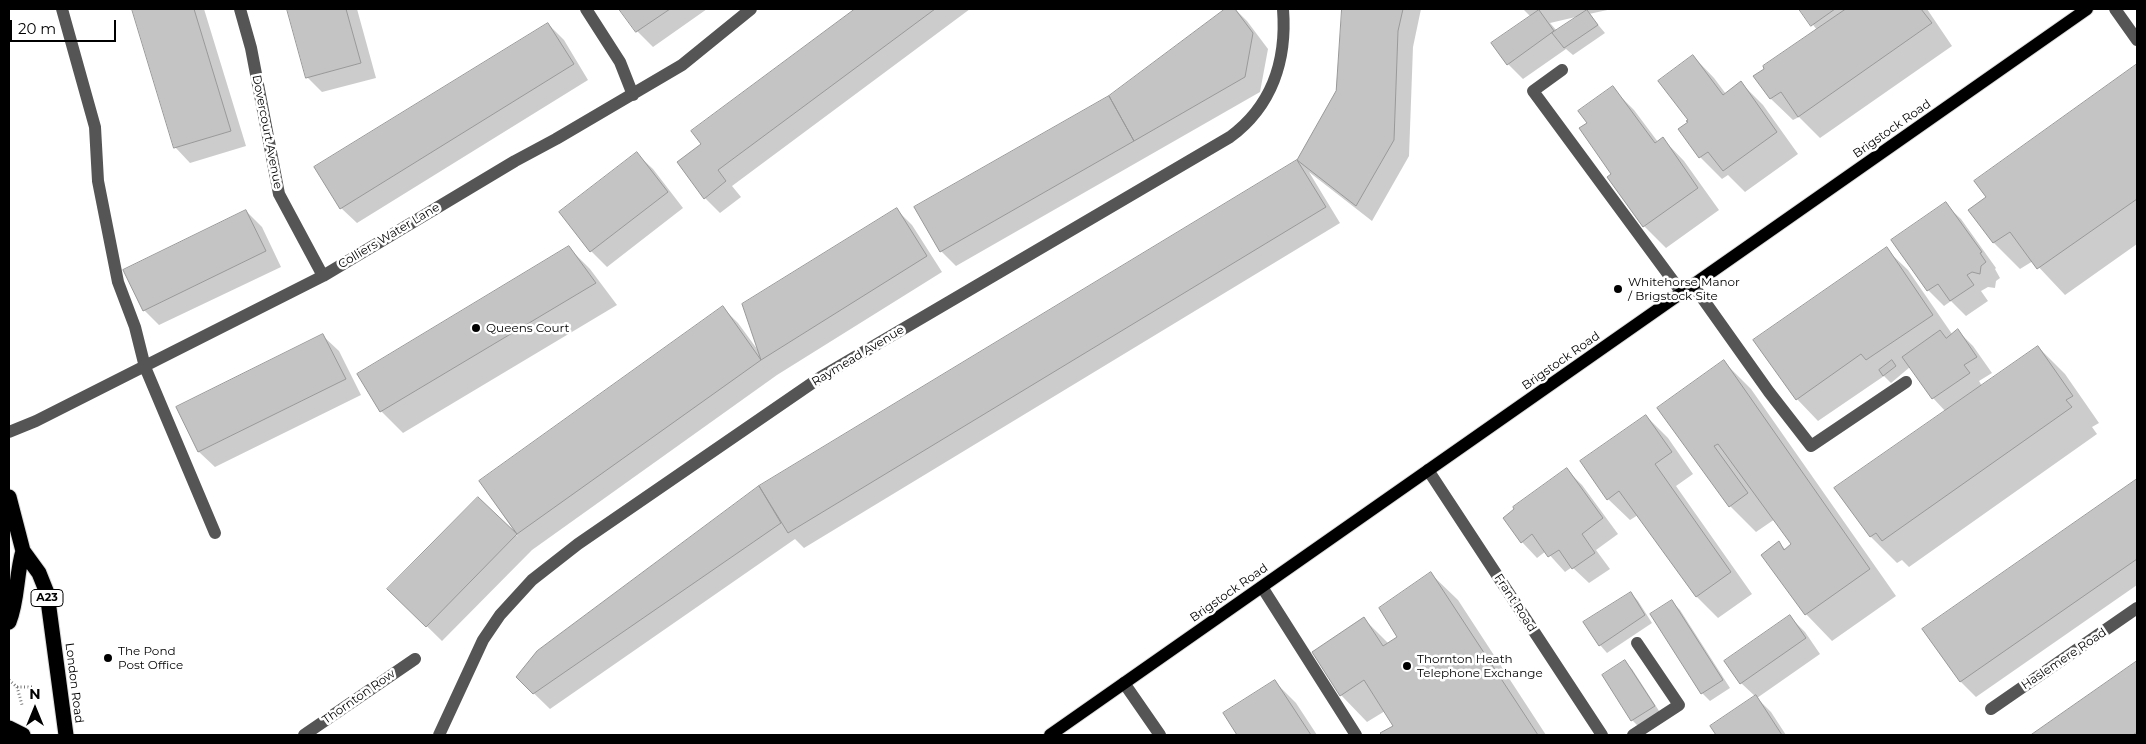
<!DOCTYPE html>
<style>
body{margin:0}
#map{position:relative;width:2146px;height:744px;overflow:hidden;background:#fff;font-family:Montserrat,sans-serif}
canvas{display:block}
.frame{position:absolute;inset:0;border:10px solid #000;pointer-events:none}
.north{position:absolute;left:10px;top:684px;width:50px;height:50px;-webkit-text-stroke:4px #fff;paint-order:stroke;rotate:0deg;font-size:14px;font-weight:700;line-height:20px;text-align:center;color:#000}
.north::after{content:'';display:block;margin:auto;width:18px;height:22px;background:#000;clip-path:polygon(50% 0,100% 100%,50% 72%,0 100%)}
.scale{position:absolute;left:10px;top:20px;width:106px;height:22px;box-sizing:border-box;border:2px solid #000;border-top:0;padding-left:6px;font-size:15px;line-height:18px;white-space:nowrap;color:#000;-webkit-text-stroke:4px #fff;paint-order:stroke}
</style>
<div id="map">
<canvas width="2146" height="744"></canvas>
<div class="frame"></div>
<div class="north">N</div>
<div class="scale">20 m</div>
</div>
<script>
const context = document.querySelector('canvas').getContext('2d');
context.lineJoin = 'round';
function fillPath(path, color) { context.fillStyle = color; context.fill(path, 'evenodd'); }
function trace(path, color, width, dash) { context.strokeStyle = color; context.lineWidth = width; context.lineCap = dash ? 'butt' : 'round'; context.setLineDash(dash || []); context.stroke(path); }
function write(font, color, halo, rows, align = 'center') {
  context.font = font + ' Montserrat,sans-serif'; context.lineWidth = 5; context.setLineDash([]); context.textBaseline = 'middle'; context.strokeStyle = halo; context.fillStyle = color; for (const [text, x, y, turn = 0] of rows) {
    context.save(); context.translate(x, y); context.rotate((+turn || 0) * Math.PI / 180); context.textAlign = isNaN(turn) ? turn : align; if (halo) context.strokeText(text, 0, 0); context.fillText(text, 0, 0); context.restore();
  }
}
fillPath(new Path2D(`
 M133 9H204L246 146 190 163 175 147Z
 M288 9H357L376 78 322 92 307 77Z
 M621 9H707L653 47 637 31Z
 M857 9H970L732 186 741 197 720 213 705 198 703 144 693 131Z
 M1228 9H1235L1247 21 1268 49 1260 92 956 266 941 251 1109 98Z
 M1343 9H1421L1413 47 1409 156 1372 221 1309 172 1340 223 804 548 795 539 550 709 517 677 537 652 760 487 1298 161 1338 92Z
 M1523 9H1612L1589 14 1605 33 1573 55 1566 49 1523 79 1508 64 1531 17ZM1580 16 1557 31 1550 23Z
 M1801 9H1927L1952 46 1820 138 1799 117 1793 120 1771 99 1755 76 1817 30Z
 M548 24 564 40 588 80 357 223 341 208Z
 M1693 56 1714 78 1726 94 1741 83 1763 105 1798 154 1745 192 1728 175 1722 179 1700 157 1689 120Z
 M2137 66V244L2065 295 2033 261 2020 269 1994 243 1970 210 1988 198 1976 181Z
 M1612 88 1634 110 1658 142 1663 139 1684 161 1719 210 1666 248 1644 226 1613 174 1588 123Z
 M637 154 653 169 683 208 607 267 591 251 561 212Z
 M1945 204 1961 219 1996 268 1995 269 2000 278 1996 281 1995 288 1988 287 1981 291 1988 301 1966 316 1951 301 1944 306 1928 290 1893 240Z
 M897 210 912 225 942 272 777 375 532 550 442 641 389 589 478 498 518 537 480 481 723 308 738 323 760 353Z
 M246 211 262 227 281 267 159 325 144 310Z
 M568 247 590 269 617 305 403 433 381 411Z
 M1886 249 1908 270 1952 334 1958 331 1973 346 1992 373 1979 381 1982 386 2038 347 2065 374 2099 423 2092 427 2097 434 1909 567 1902 560 1897 563 1870 536 1946 412 1933 398 1910 367 1891 383 1884 376 1818 421 1797 399Z
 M323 336 339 351 361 395 215 467 199 452 178 407Z
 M1724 362 1751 389 1896 596 1832 641 1806 614 1763 555 1779 543 1786 550 1793 545 1775 519 1756 532 1730 506 1658 408Z
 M1646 416 1668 438 1693 474 1676 486 1752 594 1718 618 1697 597 1638 515 1630 520 1608 499Z
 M1567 470 1582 485 1618 534 1596 550 1610 569 1589 583 1572 567 1565 572 1546 551 1537 558 1522 542Z
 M2137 481V585L1976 697 1961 682 1924 629Z
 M1431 574 1458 600 1546 735H1383L1382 734 1394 727 1385 711 1367 722 1341 695 1364 619 1389 644 1399 637Z
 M1631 593 1638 601 1652 623 1607 653 1600 645Z
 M1672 602 1680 610 1730 688 1710 701 1702 693 1651 614Z
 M1790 617 1805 632 1820 654 1757 698 1771 712 1786 735H1718L1712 726 1756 697 1741 683Z
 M1625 662 1632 669 1661 714 1640 728 1632 720Z
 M2137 662V735H2033Z
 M1275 682 1296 703 1317 735H1239L1225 714Z`), '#0003');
const building = new Path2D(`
 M132 9H194L231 131 174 148Z
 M287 9H346L361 63 306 78Z
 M619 9H670L636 32Z
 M855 9H935L718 170 726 181 704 199 677 162 701 144 691 131Z
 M1225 9H1235L1253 33 1245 77 1134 141 1109 96Z
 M1342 9H1403L1398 31 1394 140 1356 206 1297 160 1336 91Z
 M1799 9H1835L1811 26Z
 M1846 9H1921L1932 23 1798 117 1781 92 1770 99 1753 76 1764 69 1763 66Z
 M1539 10 1554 31 1507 65 1491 43Z
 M1587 10 1598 25 1564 48 1552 33Z
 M548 23 574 64 340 209 314 167Z
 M1693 55 1723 95 1741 81 1777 132 1723 171 1708 152 1699 158 1678 129 1688 122 1686 121 1688 120 1658 81Z
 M2137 64V199L2037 269 2010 232 1993 243 1968 210 1986 197 1974 181Z
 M1613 86 1655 143 1663 137 1698 188 1643 227 1607 177 1611 174 1579 128 1587 123 1578 111Z
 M1109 96 1134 141 940 252 914 207Z
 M637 152 668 192 590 252 559 212Z
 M1297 160 1326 207 788 533 759 486Z
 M1946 202 1982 252 1980 253 1986 262 1981 266 1980 274 1972 272 1967 275 1974 285 1950 301 1938 284 1927 291 1891 240Z
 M897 208 927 256 761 360 742 304Z
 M246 210 266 251 143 311 123 270Z
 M569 246 596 283 380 412 357 374Z
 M1887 247 1933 315 1866 360 1861 354 1796 400 1753 340Z
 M723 306 761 360 517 534 479 481Z
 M1958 329 1977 357 1964 365 1970 373 1932 399 1902 357 1940 330 1946 338Z
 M323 334 346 379 198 452 176 407Z
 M2038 346 2073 396 2066 400 2072 407 1882 541 1876 533 1870 537 1834 488Z
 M1724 360 1870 569 1805 615 1761 555 1779 541 1784 550 1791 544 1718 444 1714 446 1748 493 1729 507 1657 408Z
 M1892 360 1896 366 1883 376 1879 370Z
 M1646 415 1672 452 1655 464 1731 572 1696 597 1619 491 1607 500 1580 461Z
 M1567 468 1603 518 1582 534 1595 553 1572 569 1559 550 1548 557 1532 534 1521 543 1503 518 1514 509 1513 507Z
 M2137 479V559L1960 682 1922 629Z
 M759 486 781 523 533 694 516 677 537 651Z
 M478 497 517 534 426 627 387 589Z
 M1431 572 1538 735H1382L1380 733 1393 726 1364 680 1340 696 1312 652 1364 617 1383 646 1397 637 1379 608Z
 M1631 592 1645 615 1599 646 1583 622Z
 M1672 600 1723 680 1701 694 1650 614Z
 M1790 615 1806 638 1740 684 1724 661Z
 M1625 660 1655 706 1631 721 1602 675Z
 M2137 661V732L2133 735H2031Z
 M1275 680 1311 735H1237L1223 713Z
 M1756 695 1782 735H1716L1710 726Z`);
fillPath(building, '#c4c4c4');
trace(building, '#999', 1);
const major = new Path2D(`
 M1050 735 2087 9`);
const highway = new Path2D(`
 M9 497 23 551 39 573 47 593 66 735
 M9 622C18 600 16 574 23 551
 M9 728 23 735`);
trace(major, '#dbdbdb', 14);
trace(highway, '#dbdbdb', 17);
trace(new Path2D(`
 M9 680 17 687 22 705
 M17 687H34`), '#777', 3, [1, 2.5]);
trace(new Path2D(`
 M62 9 95 127 98 181 118 282 135 327 145 367 215 533
 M240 9 251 48 279 194 323 276
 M586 9 620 62 633 95
 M2115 9 2137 40
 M1562 70 1533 91 1682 293
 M1693 285 1769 392 1811 446 1906 382
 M9 432 36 421 323 276 515 161 556 139 682 65 751 9
 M1428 470 1602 735
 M1262 587 1356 735
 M1124 683 1160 735
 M1991 709 2137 608
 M304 735 415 659
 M439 735 483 640 500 615 532 580 578 544 821 377 1230 137C1272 106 1287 60 1283 9
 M1633 735 1679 705 1637 643`), '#555', 12);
trace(major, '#000', 12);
trace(highway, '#000', 15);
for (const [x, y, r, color] of [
 [1618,289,5,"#000"],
 [476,328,5,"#000"],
 [108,658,5,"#000"],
 [1407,666,5,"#000"]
]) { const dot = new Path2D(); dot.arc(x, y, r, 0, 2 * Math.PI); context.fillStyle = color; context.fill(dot); trace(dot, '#fff', 2); }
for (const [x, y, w] of [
 [47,598,32]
]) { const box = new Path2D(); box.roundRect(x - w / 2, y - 8.5, w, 17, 4); context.fillStyle = '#fff'; context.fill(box); trace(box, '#000', 1); }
write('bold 11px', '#000', null, [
 ["A23",47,598]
]);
write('12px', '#000', '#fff', [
 ["Brigstock Road",1892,129,-35],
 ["Dovercourt Avenue",267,132,79],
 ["Colliers Water Lane",389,236,-31],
 ["Raymead Avenue",858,356,-31],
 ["Brigstock Road",1561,361,-35],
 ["Brigstock Road",1229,593,-35],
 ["Frant Road",1515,603,57],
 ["Haslemere Road",2064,659,-34],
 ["London Road",74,683,83],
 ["Thornton Row",359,697,-35]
]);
write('12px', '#000', '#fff', [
 ["Whitehorse Manor",1628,282],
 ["/ Brigstock Site",1628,296],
 ["Queens Court",486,328],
 ["The Pond",118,651],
 ["Post Office",118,665],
 ["Thornton Heath",1417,659],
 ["Telephone Exchange",1417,673]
], 'left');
</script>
